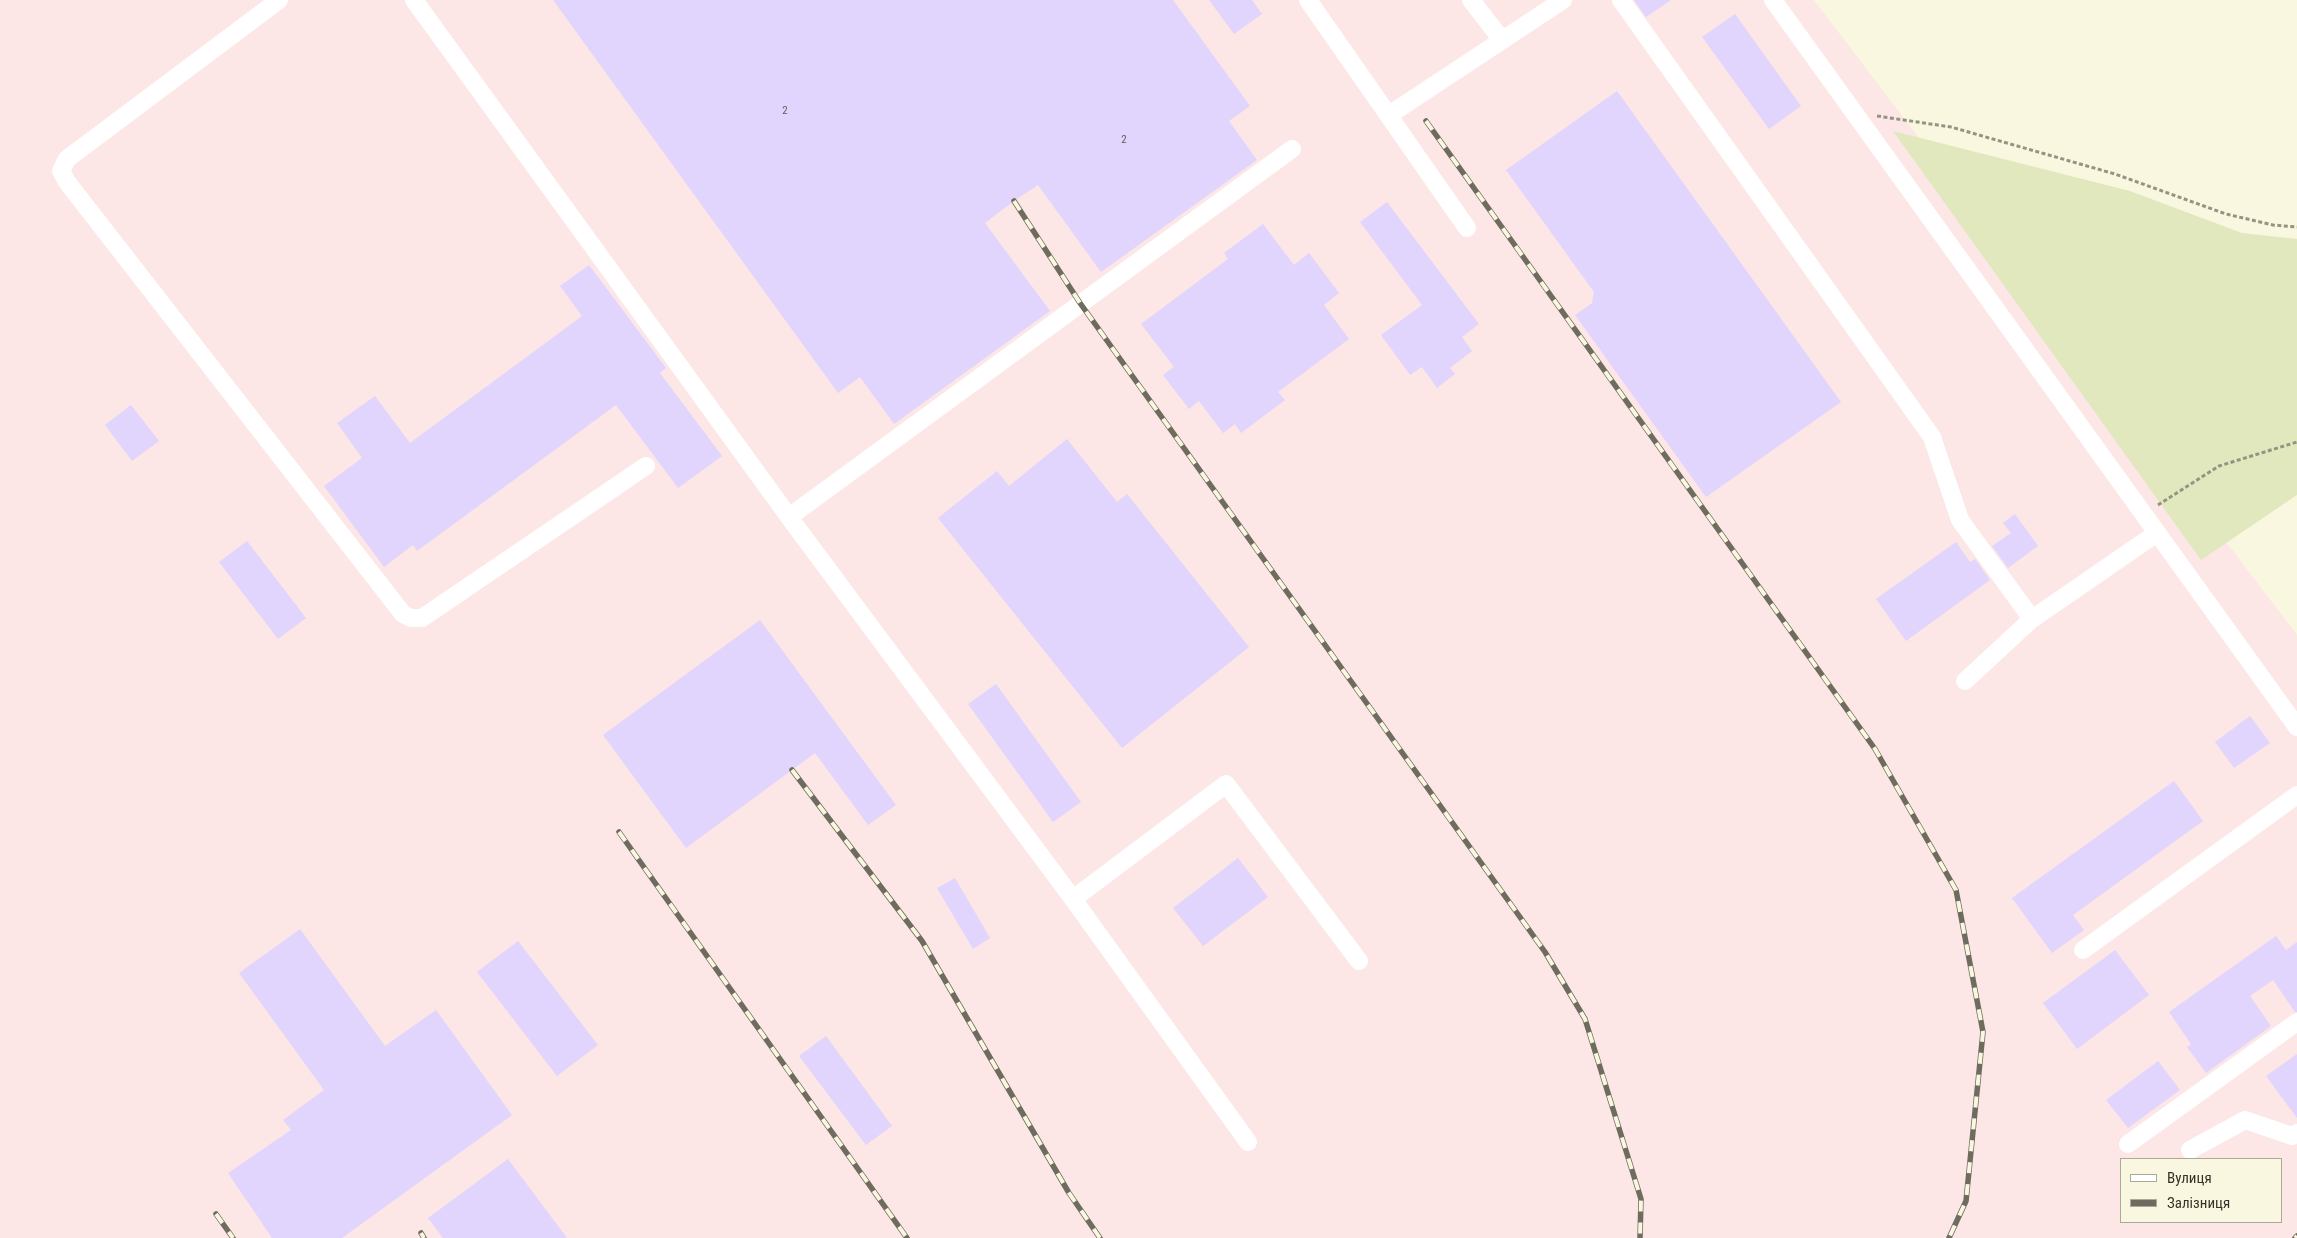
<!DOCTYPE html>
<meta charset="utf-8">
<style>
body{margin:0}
#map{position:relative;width:2297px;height:1238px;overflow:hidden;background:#faf7e0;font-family:"Roboto Condensed",sans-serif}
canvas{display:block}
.legend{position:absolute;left:2120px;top:1158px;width:162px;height:65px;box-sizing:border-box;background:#faf7e0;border:1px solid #aba997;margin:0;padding:6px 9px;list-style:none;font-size:15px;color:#34332a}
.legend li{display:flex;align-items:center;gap:10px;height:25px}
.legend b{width:25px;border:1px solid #aba997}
</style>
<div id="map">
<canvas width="2297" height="1238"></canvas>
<ul class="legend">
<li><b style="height:6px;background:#fff"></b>Вулиця</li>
<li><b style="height:6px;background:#6e6c5f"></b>Залізниця</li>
</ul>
</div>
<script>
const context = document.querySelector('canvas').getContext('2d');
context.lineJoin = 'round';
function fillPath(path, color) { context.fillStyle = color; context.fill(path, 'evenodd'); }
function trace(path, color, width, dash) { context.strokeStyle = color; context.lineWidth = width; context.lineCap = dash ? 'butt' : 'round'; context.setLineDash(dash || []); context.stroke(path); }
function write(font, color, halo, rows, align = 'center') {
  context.font = font + ' "Roboto Condensed",sans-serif'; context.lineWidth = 4; context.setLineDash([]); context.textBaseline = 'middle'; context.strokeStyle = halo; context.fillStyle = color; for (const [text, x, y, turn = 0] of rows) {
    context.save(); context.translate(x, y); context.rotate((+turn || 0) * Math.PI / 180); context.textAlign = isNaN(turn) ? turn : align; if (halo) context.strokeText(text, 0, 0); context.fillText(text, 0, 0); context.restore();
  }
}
fillPath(new Path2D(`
 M0 0H1814L2297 635V1238H0ZM2121 1159H2281V1222H2121Z`), '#fce6e6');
fillPath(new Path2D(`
 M1893 131 2130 191 2242 233 2297 239V495L2201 560Z`), '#e1e8be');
fillPath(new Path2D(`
 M553 0H1173L1250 106 1229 121 1257 160 1101 272 1038 185 1014 201 985 223 1050 311 894 424 860 377 838 393Z
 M1209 0H1252L1262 14 1234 34Z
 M1634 0H1671L1646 17Z
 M1735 14 1801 106 1769 129 1702 37Z
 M1617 91 1841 402 1706 497 1575 315 1592 303 1594 292 1506 170Z
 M1387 202 1479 324 1462 337 1472 351 1450 368 1455 374 1437 388 1422 367 1410 375 1381 335 1422 305 1360 222Z
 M1263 224 1294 265 1309 253 1339 293 1324 305 1349 339 1278 392 1285 400 1241 433 1235 424 1223 433 1199 401 1189 409 1163 375 1174 367 1141 324 1228 259 1224 253Z
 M589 265 666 368 660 373 722 456 678 488 616 405 417 551 413 545 384 567 324 486 362 458 337 423 375 396 410 443 582 316 560 286Z
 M131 405 159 441 132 461 105 425Z
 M1067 439 1117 502 1127 494 1249 647 1122 748 938 518 997 471 1009 486Z
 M2015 514 2038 546 2008 568 1992 546 2011 533 2003 523Z
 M247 541 306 618 278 639 219 562Z
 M1956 542 1970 562 1975 559 1990 580 1906 641 1876 599Z
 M760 620 896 805 868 825 815 753 686 848 603 735Z
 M996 684 1081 802 1053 822 968 704Z
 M2250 716 2270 743 2234 768 2215 742Z
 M2174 781 2203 821 2073 915 2084 930 2052 953 2012 898Z
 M1238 858 1268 897 1203 946 1173 908Z
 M955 878 990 938 973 949 937 888Z
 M300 929 385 1046 436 1010 512 1115 342 1238H272L228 1173 291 1130 283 1120 324 1090 239 973Z
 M2276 936 2286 950 2297 942V1012H2295L2273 980 2250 996 2271 1026 2206 1073 2187 1047 2191 1044 2169 1012Z
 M518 941 598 1045 557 1076 477 972Z
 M2115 950 2149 995 2077 1049 2043 1003Z
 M826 1036 892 1126 866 1145 799 1056Z
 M2297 1054V1118L2266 1076Z
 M2158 1061 2180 1090 2128 1128 2106 1100Z
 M508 1159 567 1238H443L428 1218Z`), '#e1d5fd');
trace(new Path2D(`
 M1877 116 1951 127 2115 174 2226 214 2273 225 2297 227
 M2158 505 2219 466 2297 442`), '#959383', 3, [4, 2.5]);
trace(new Path2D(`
 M279 0 67 159 61 171 67 182 403 614 411 618H422L646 466
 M414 0 789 517 1073 899 1248 1142
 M1308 0 1467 228
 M1471 0 1502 40
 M1621 0 1932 437 1960 520 2032 619
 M1773 0 2297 727
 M1389 115 1563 0
 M789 517 1292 149
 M1965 681 2032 619 2157 533
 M1073 899 1226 784 1359 961
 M2083 950 2297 795
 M2128 1144 2297 1022
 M2190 1150 2245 1120 2292 1136 2297 1133`), '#fff', 18);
const rail = new Path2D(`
 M1426 121 1875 749 1956 890 1983 1032 1966 1201 1949 1238
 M1014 201 1080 303 1545 952 1585 1019 1641 1199 1640 1238
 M792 770 922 941 1069 1193 1100 1238
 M619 832 907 1238
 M216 1214 233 1238
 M421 1233 424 1238
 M2295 1238 2297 1236`);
trace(rail, '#6e6c5f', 5.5);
trace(rail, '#faf7e0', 4, [11]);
write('11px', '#5f5c5f', null, [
 ["2",785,111],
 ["2",1124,140]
]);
</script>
